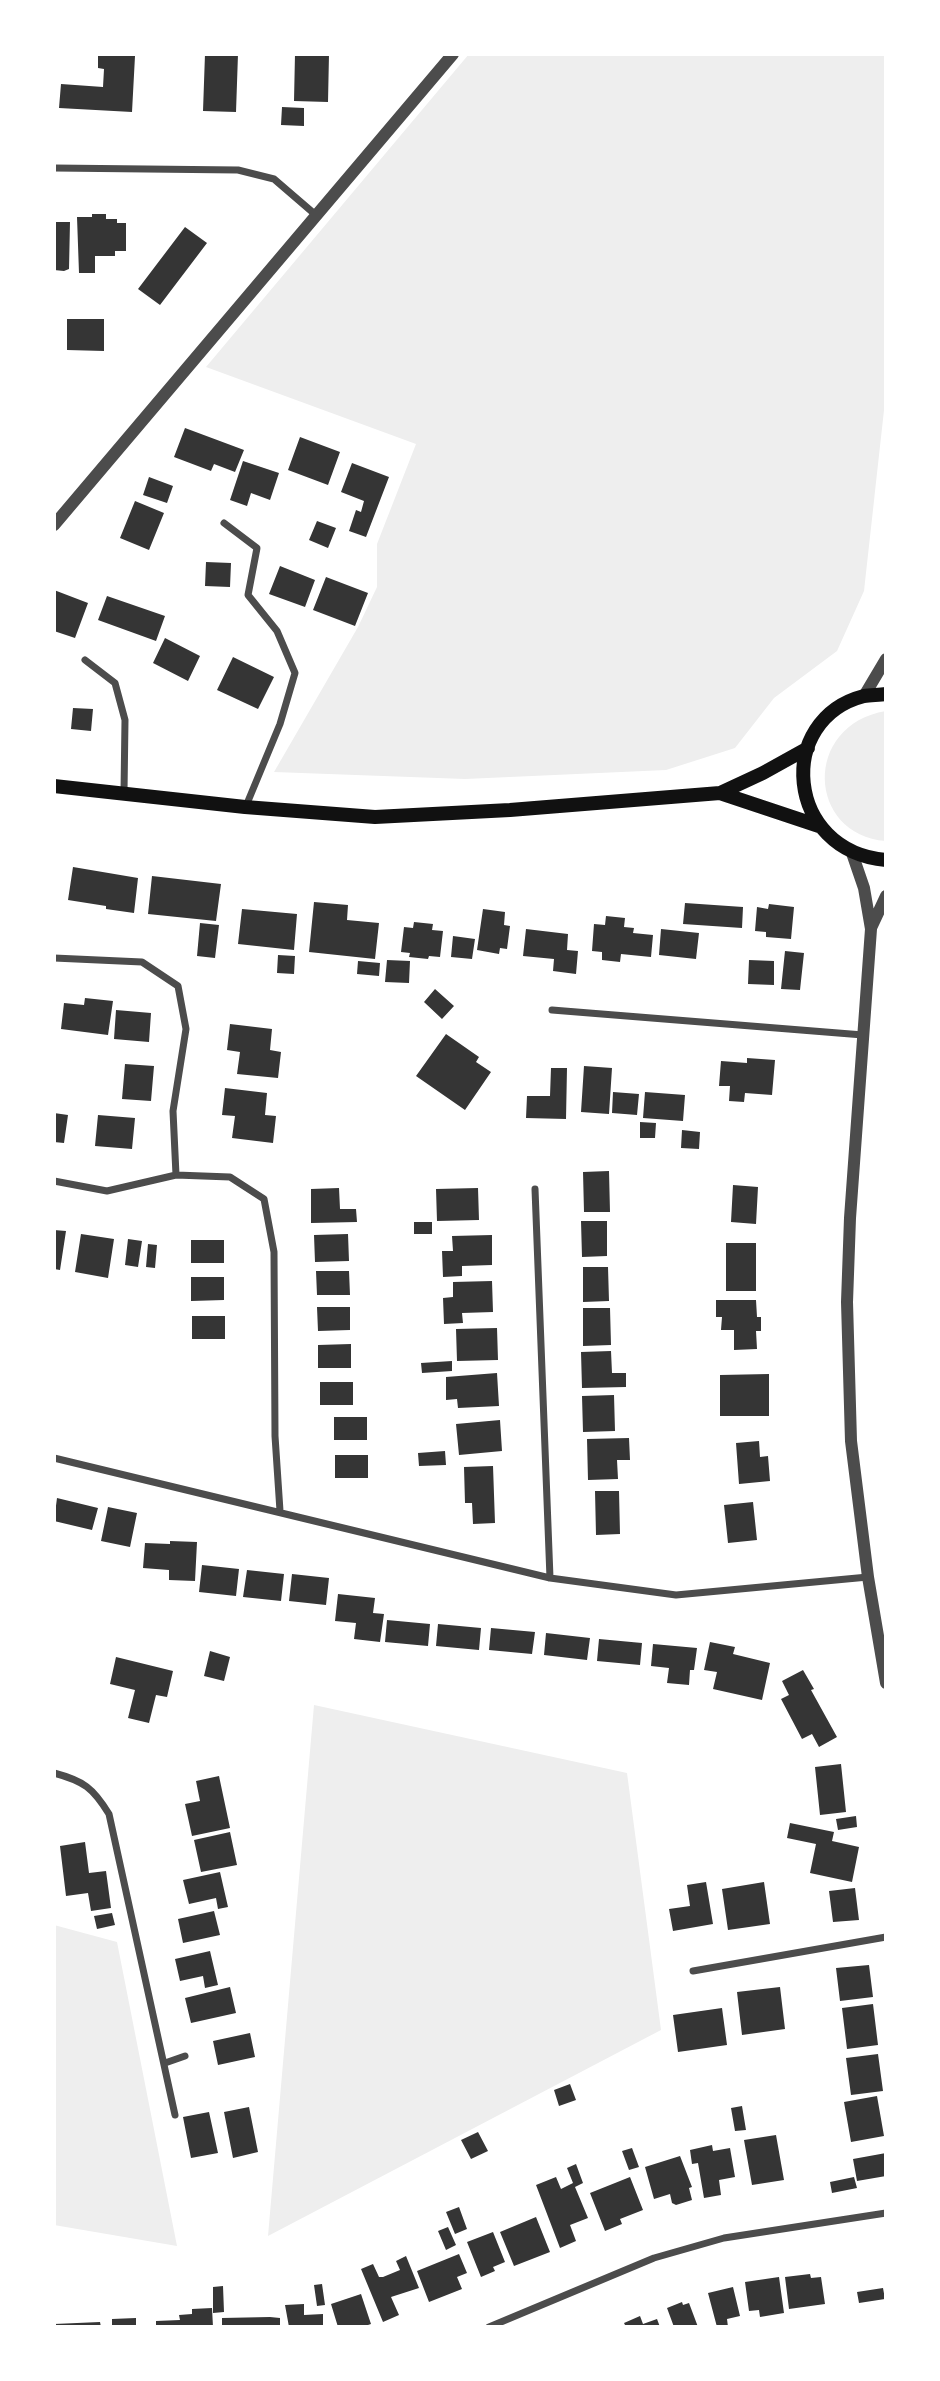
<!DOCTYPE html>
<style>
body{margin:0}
#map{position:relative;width:940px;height:2381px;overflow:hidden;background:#fff;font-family:Merriweather,serif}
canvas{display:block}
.frame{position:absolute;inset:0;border:56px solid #fff;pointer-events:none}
</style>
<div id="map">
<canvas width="940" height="2381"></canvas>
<div class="frame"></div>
</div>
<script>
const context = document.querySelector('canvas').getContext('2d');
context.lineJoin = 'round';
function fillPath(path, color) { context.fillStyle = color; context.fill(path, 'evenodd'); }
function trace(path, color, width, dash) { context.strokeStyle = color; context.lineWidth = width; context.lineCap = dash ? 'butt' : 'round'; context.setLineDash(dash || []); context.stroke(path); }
fillPath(new Path2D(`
 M469 54H886L884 410 864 591 837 651 774 698 735 748 666 770 465 779 274 772 358 627 377 587V544L416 444 206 367Z
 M886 711V841C807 835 802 725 886 711Z
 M314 1705 627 1773 661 2030 268 2236Z
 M54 1925 117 1942 177 2246 54 2225Z`), '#eee');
fillPath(new Path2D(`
 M98 54 135 56 132 112 59 108 61 84 103 87 104 69 98 68Z
 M205 54H238L236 112 203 111Z
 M295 54H329L328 102 294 101Z
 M282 107 304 108V126L281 125Z
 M92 214H106V219H117V223H126V251H115V256H95V273H79L77 217H92Z
 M54 222H70L69 269 64 271 54 270Z
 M185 227 207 243 160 305 138 289Z
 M67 319H104V351L67 350Z
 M185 428 244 450 235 472 214 464 211 471 174 457Z
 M300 437 340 452 328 485 288 470Z
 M243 461 279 473 270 500 251 493 247 506 230 500Z
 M352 463 389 477 366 537 349 531 356 510 361 512 364 501 341 492Z
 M149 477 173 486 167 503 143 495Z
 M135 501 164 513 149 550 120 538Z
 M317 521 336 528 328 548 309 540Z
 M206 562 231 563 230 587 205 586Z
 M280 566 315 580 305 607 269 594Z
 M326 577 368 593 355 626 313 610Z
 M54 590 88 603 75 638 54 631Z
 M107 596 165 616 156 641 98 620Z
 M165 638 200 656 188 681 153 663Z
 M233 657 274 677 258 709 217 690Z
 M73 708 93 709 91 731 71 729Z
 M73 867 138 878 134 913 106 909V906L68 900Z
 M152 876 221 884 216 921 148 914Z
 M314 902 348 905 347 920 379 923 375 959 309 952Z
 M685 903 743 907 742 928 683 924Z
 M769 904 794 907 791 939 766 937V932L755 931 757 907 768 909Z
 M242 909 297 914 294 950 238 944Z
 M483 909 505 912 504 925 510 926 507 949 500 948 499 954 477 950Z
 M606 916 625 918 624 927 634 928 633 933 653 935 651 957 621 954 620 962 602 960V952L592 951 594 924 605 925Z
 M414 922 433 924 432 930 443 931 440 957 429 956 428 959 409 957 410 953 401 952 404 927 413 928Z
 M200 923 219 925 215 958 197 956Z
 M526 929 568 934 567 950 578 951 576 974 553 971 554 959 523 956Z
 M661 929 699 933 696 959 659 955Z
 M453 936 475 939 472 959 451 957Z
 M785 951 804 953 800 990 781 989Z
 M278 955 295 956 294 974 277 973Z
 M387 960 410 961 409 983 385 982Z
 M749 960 774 961V985L748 984Z
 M358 961 380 963 379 976 357 974Z
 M435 989 454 1006 442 1019 424 1002Z
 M85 998 113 1001 108 1035 61 1029 64 1003 84 1005Z
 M116 1010 151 1013 149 1042 114 1039Z
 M230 1024 272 1029 270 1050 281 1052 278 1078 237 1074 240 1052 227 1050Z
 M446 1034 479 1057 476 1062 491 1072 465 1110 416 1076Z
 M747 1058 775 1060 772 1095 745 1093 744 1102 729 1101 730 1086H719L721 1061 747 1063Z
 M125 1064 154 1066 151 1101 122 1099Z
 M584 1066 612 1068 609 1114 581 1112Z
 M551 1068H567L566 1119 526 1118 527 1096H550Z
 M225 1088 267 1093 265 1115 276 1116 273 1143 232 1138 235 1116 222 1115Z
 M613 1092 639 1094 637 1115 612 1113Z
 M645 1092 685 1095 683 1121 643 1118Z
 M54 1113 68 1115 64 1143 54 1142Z
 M98 1115 135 1118 132 1149 95 1146Z
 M640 1122 656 1123 655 1138H640Z
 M682 1130 700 1132 699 1149 681 1148Z
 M609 1171 610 1212H584L583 1172Z
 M733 1185 758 1187 756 1224 731 1222Z
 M339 1188 340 1209H356L357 1222 311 1223V1189Z
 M478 1188 479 1220 437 1221 436 1189Z
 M581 1221H607V1256L582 1257Z
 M414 1222H432V1234H414Z
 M54 1230 66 1231 60 1270 54 1269Z
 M81 1234 114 1239 108 1278 75 1272Z
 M348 1234 349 1261 315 1262 314 1235Z
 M492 1235V1265L462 1266V1276L443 1277 442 1251H453L452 1236Z
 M128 1239 142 1241 138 1267 125 1265Z
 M191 1240H224V1263H191Z
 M726 1243H756V1291H726Z
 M148 1244 157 1245 155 1268 146 1267Z
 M583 1267H608L609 1301 583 1302Z
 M316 1271H349L350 1295H317Z
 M191 1277H224V1300L191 1301Z
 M492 1281 493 1312 462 1313 463 1323 444 1324 443 1298 453 1297V1282Z
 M716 1300H756L757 1317H761V1331H756L757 1349 734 1350V1330H721L722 1317H716Z
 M317 1307H350V1330L318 1331Z
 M583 1308H610L611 1345 583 1346Z
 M192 1316H225V1339H192Z
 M497 1328 498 1360 457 1361 456 1329Z
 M351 1344V1368H318V1345Z
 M611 1351 612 1373H626V1387L582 1388 581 1352Z
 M452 1361V1371L422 1373 421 1363Z
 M497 1373 499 1406 458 1408 457 1399 446 1400V1377Z
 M769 1374V1416H720V1375Z
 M320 1382H353V1405H320Z
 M614 1395 615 1431 583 1432 582 1396Z
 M334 1417H367V1440H334Z
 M500 1420 502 1451 459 1455 456 1424Z
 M629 1438 630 1460H617L618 1479 588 1480 587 1439Z
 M759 1441 760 1457 768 1456 770 1481 739 1484 736 1443Z
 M445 1451 446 1465 419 1466 418 1453Z
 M335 1455H368V1478H335Z
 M493 1466 495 1523 473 1524 472 1503H465L464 1467Z
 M595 1491H619L620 1534 596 1535Z
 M57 1498 98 1508 92 1530 54 1521Z
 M753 1502 757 1540 728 1543 724 1505Z
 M108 1507 137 1513 130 1547 101 1541Z
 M170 1541 197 1542 195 1581 169 1580V1570L143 1568 145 1543 170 1544Z
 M202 1565 239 1569 236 1596 199 1592Z
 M247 1570 284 1574 281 1601 243 1597Z
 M292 1574 329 1578 326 1605 289 1601Z
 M338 1594 375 1598 373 1613 384 1614 380 1642 354 1639 356 1623 335 1621Z
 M387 1620 430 1624 428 1646 385 1642Z
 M438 1624 481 1628 479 1650 436 1646Z
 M491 1628 535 1632 532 1654 489 1650Z
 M546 1633 590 1638 587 1660 544 1655Z
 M599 1639 642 1643 640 1665 597 1661Z
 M710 1642 735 1647 733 1654 770 1663 762 1700 713 1689 717 1672 704 1670Z
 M653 1644 697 1648 694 1670H690L689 1685 667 1683 669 1668 651 1666Z
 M210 1651 230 1657 224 1681 204 1676Z
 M116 1657 173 1671 167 1697 156 1695 149 1723 128 1718 135 1690 110 1684Z
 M803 1670 814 1689 811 1690 837 1737 819 1747 812 1734 802 1739 781 1699 789 1695 782 1681Z
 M841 1764 846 1812 820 1815 815 1767Z
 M219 1776 230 1828 192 1836 185 1804 200 1801 196 1781Z
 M856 1816 857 1827 838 1830 836 1819Z
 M790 1823 834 1832 832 1841 859 1847 852 1882 810 1873 816 1844 787 1838Z
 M230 1832 237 1865 201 1872 194 1840Z
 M85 1842 89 1873 106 1871 111 1908 91 1911 88 1893 66 1896 60 1846Z
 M220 1872 228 1907 218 1909 216 1898 189 1904 183 1880Z
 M706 1882 713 1924 673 1931 669 1909 690 1906 687 1885Z
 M764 1882 770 1924 728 1930 722 1889Z
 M855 1888 859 1920 833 1922 829 1891Z
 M214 1911 220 1935 183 1943 178 1919Z
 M112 1913 115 1925 97 1929 94 1916Z
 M210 1951 218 1985 205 1988 203 1976 180 1981 175 1959Z
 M869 1965 873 1997 840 2001 836 1968Z
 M230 1987 236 2013 191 2023 185 1998Z
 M780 1987 785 2029 742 2035 737 1992Z
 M873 2004 878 2045 847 2049 842 2008Z
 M722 2008 727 2045 678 2052 673 2015Z
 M250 2033 255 2057 218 2065 213 2041Z
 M878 2054 883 2091 851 2095 846 2058Z
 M570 2084 576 2100 559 2106 554 2090Z
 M877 2096 884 2136 851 2142 844 2102Z
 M742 2106 746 2130 735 2131 731 2108Z
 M249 2107 258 2152 233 2158 224 2112Z
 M209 2112 218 2153 191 2158 183 2117Z
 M478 2132 488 2151 471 2159 461 2140Z
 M776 2135 784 2180 752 2185 744 2140Z
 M712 2145 713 2151 730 2148 735 2177 719 2180 721 2195 704 2198 698 2163 692 2164 690 2150Z
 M632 2148 639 2167 629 2170 622 2151Z
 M886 2153V2176L857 2181 853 2159Z
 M680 2156 692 2187 689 2188 692 2200 676 2205 672 2203 670 2194 654 2199 645 2167Z
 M576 2164 583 2183 575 2187 588 2218 570 2225 576 2241 560 2248 536 2185 556 2177 561 2189 573 2183 567 2168Z
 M630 2177 643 2210 620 2219 622 2224 605 2231 590 2193Z
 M854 2177 857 2188 832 2193 830 2182Z
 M459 2207 467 2229 455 2234 446 2212Z
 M536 2217 550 2252 514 2266 500 2232Z
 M448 2227 456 2245 446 2250 438 2231Z
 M493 2232 505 2262 493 2267 495 2271 481 2277 467 2242Z
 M459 2254 467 2273 457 2277 462 2289 429 2302 417 2271Z
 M406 2256 419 2288 391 2297 399 2315 383 2322 361 2269 373 2264 379 2277H383L400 2270 396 2261Z
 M810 2274 811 2278 821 2277 825 2304 789 2309 785 2277Z
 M779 2277 784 2313 760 2317 759 2310 749 2311 745 2282Z
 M322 2284 325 2305 317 2306 314 2285Z
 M223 2286 224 2312 213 2313V2287Z
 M733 2287 740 2316 727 2319 728 2327H717L708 2293Z
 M883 2288 885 2299 859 2303 857 2292Z
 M361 2294 371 2324 362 2327H338L331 2304Z
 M682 2302 683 2305 689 2303 698 2327H674L667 2308Z
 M304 2304V2315L323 2314V2327H289L285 2305Z
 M212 2308 213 2327H156V2321L180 2320 179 2315 192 2314V2309Z
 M640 2316 643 2324 657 2319 660 2327H626L624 2323Z
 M270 2317 280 2318V2327H222V2318Z
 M136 2318V2327H112V2319Z
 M100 2322 101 2327H54V2324Z`), '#353535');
trace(new Path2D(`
 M54 168 238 170 274 179 317 216
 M224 523 257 548 248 595 277 631 295 673 280 724 246 806
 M85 660 115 683 125 720 124 792
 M54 958 142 962 178 986 186 1029 173 1111 176 1175
 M552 1010 863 1035
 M54 1181 107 1191 176 1175 230 1177 264 1199 274 1252 275 1436 280 1511
 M535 1189 550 1578
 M54 1458 550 1578 676 1595 868 1577
 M54 1773C84 1781 93 1788 109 1814L175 2115
 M693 1971 886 1937
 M165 2063 185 2056
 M489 2327 654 2258 724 2238 886 2213`), '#4c4c4c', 7);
trace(new Path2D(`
 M54 525 453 54
 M864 696 886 659
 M852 853 864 888 871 929 850 1218 847 1302 851 1441 868 1577 886 1683
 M871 928 886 896`), '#4c4c4c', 12);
trace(new Path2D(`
 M886 694C879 695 871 695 864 696 775 719 785 851 886 860
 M54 786 245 807 375 817 510 810 720 793 763 773 808 748
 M720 793 819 826`), '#111', 14);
</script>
